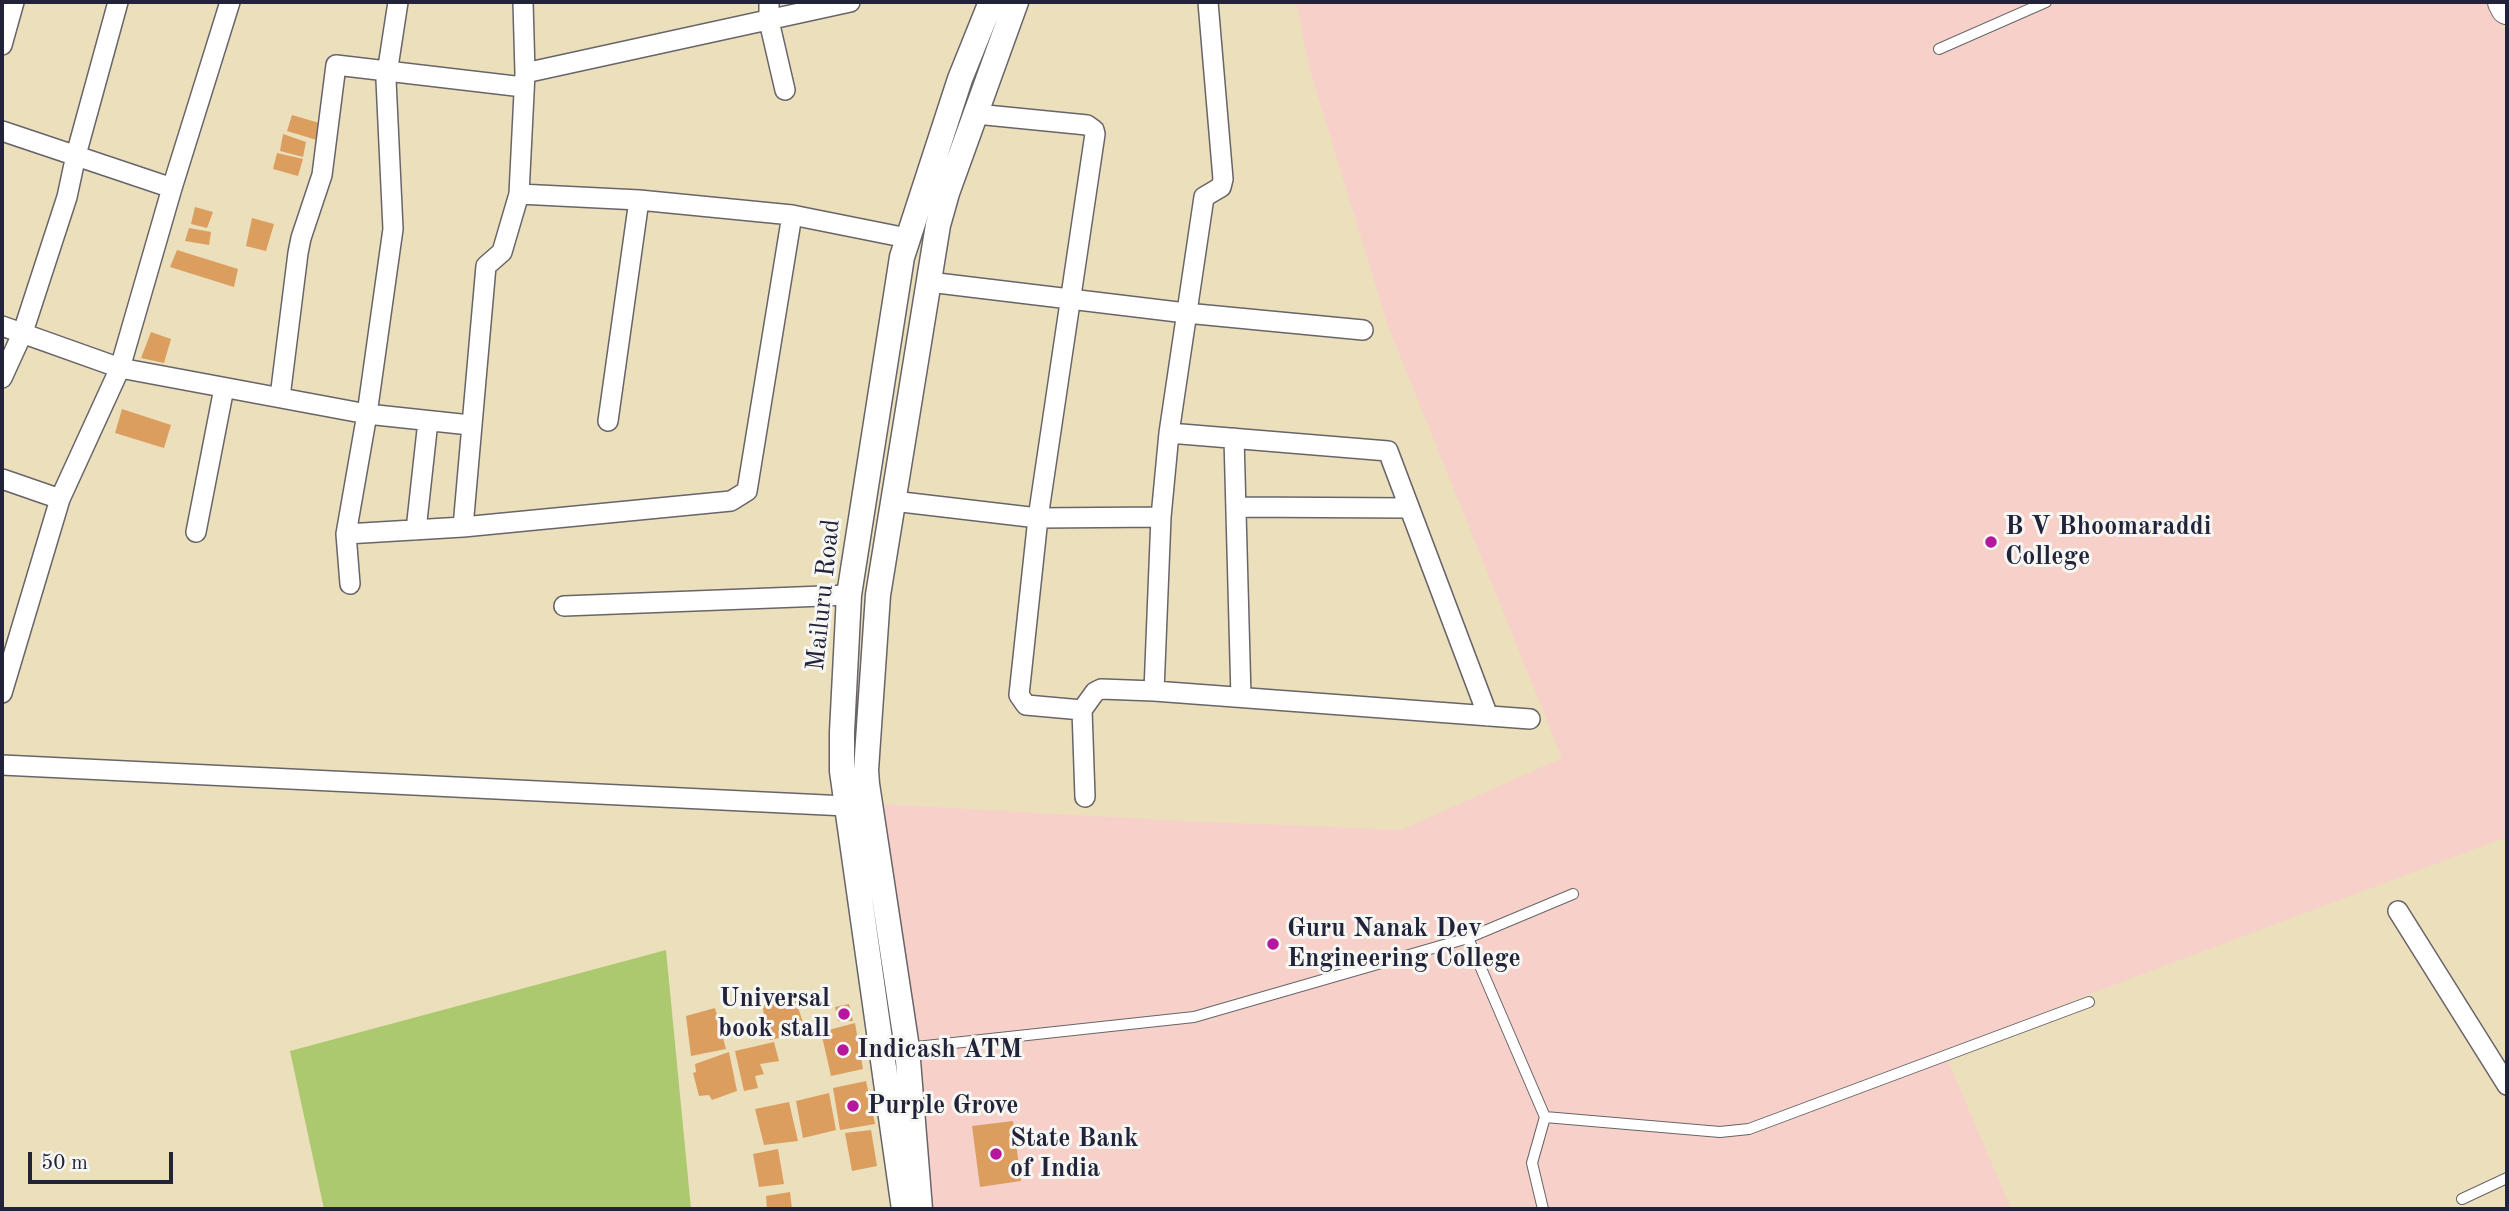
<!DOCTYPE html>
<style>
body{margin:0}
#map{position:relative;width:2509px;height:1211px;overflow:hidden;background:#ebdfbc;font-family:"Old Standard TT",serif}
canvas{display:block}
.frame{position:absolute;inset:0;border:4px solid #22223b;pointer-events:none}
.scale{position:absolute;left:28px;top:1152px;width:145px;height:32px;box-sizing:border-box;border:4px solid #22223b;border-top:0;padding-left:9px;font-size:21px;line-height:24px;white-space:nowrap;color:#22223b;-webkit-text-stroke:5px #f6f6f2;paint-order:stroke}
</style>
<div id="map">
<canvas width="2509" height="1211"></canvas>
<div class="frame"></div>
<div class="scale">50 m</div>
</div>
<script>
const context = document.querySelector('canvas').getContext('2d');
context.lineJoin = 'round';
function fillPath(path, color) { context.fillStyle = color; context.fill(path, 'evenodd'); }
function trace(path, color, width, dash) { context.strokeStyle = color; context.lineWidth = width; context.lineCap = dash ? 'butt' : 'round'; context.setLineDash(dash || []); context.stroke(path); }
function write(font, color, halo, rows, align = 'center') {
  context.font = font + ' "Old Standard TT",serif'; context.lineWidth = 6; context.setLineDash([]); context.textBaseline = 'middle'; context.strokeStyle = halo; context.fillStyle = color; for (const [text, x, y, turn = 0] of rows) {
    context.save(); context.translate(x, y); context.rotate((+turn || 0) * Math.PI / 180); context.textAlign = isNaN(turn) ? turn : align; if (halo) context.strokeText(text, 0, 0); context.fillText(text, 0, 0); context.restore();
  }
}
fillPath(new Path2D(`
 M1296 2H2491L2507 37V837L2071 1001 1947 1058 2011 1209H933L922 1092 882 804 1163 820 1401 830 1562 758 1388 326 1309 67Z`), '#f7d1c9');
fillPath(new Path2D(`
 M666 950 691 1209H324L290 1051Z`), '#adc970');
fillPath(new Path2D(`
 M292 115 326 125 320 141 287 131Z
 M283 134 306 142 303 157 280 151Z
 M277 153 303 159 298 176 273 169Z
 M195 207 213 212 207 228 191 224Z
 M252 218 274 224 266 251 246 246Z
 M189 228 211 232 209 245 185 241Z
 M177 250 238 269 234 287 170 267Z
 M151 332 171 339 164 363 141 358Z
 M122 409 171 425 164 448 115 433Z
 M795 998 806 1032 770 1040 762 1005Z
 M849 1004 853 1021H838L835 1007Z
 M715 1008 726 1049 691 1056 686 1016Z
 M855 1023 863 1069 831 1076 821 1032Z
 M774 1042 779 1061 760 1064 764 1074 755 1076 758 1088 744 1091 735 1051Z
 M729 1052 737 1091 712 1100 709 1095 699 1096 693 1073 696 1072 695 1064Z
 M866 1081 875 1124 840 1130 833 1088Z
 M829 1093 836 1130 803 1138 796 1101Z
 M789 1102 798 1141 764 1145 755 1109Z
 M1013 1121 1021 1181 980 1187 972 1126Z
 M871 1130 877 1166 852 1171 845 1133Z
 M778 1149 784 1184 759 1187 753 1154Z
 M790 1192 792 1209H767L766 1196Z`), '#db9e5f');
const service = new Path2D(`
 M1939 49 2046 2
 M1468 938 1545 1117 1532 1163 1543 1209
 M907 1048 1194 1017 1468 938 1573 894
 M1545 1117 1720 1132 1749 1129 2089 1002
 M2462 1199 2507 1178`);
const minor = new Path2D(`
 M769 2V21L785 90
 M2 45 14 2
 M525 73 850 2
 M976 114 1087 125 1094 130 1095 134 1038 518 1019 695 1026 705 1082 710 1085 797
 M2 131 172 188
 M519 194 639 200 792 215 907 238
 M929 282 1186 313 1363 330
 M2 326 120 368 367 414 470 425
 M2 378 23 332 67 197 76 155 118 2
 M280 397 298 253 301 238 322 175 336 65 523 87
 M608 421 639 200
 M1169 433 1388 451 1488 716
 M1234 438 1241 697
 M2 479 60 499
 M893 501 1038 518 1161 517 1169 433 1204 197 1221 187 1223 179 1208 2
 M1236 507 1409 508
 M463 527 486 266 502 252 519 194 525 73 523 2
 M416 530 428 421
 M196 532 224 388
 M346 534 463 527 731 501 747 491 792 215
 M350 584 346 534 367 414 393 229 386 80 398 2
 M564 606 849 595
 M1154 691 1530 719
 M2 693 60 499 120 368 172 188 230 2
 M1082 710 1095 692 1101 689 1154 691 1161 517
 M2 765 846 806
 M2398 911 2507 1085`);
const tertiary = new Path2D(`
 M904 1209 842 771V732L849 595 902 257 960 79 991 2
 M920 1209 907 1048 867 784 866 770 878 595 938 225 947 193 1016 2`);
const primary = new Path2D(`
 M2504 2 2507 8`);
trace(service, '#686468', 12);
trace(minor, '#686468', 22);
trace(tertiary, '#686468', 27);
trace(primary, '#686468', 34);
trace(service, '#fff', 10);
trace(minor, '#fff', 19);
trace(tertiary, '#fff', 24);
trace(primary, '#fff', 32);
for (const [x, y, r, color] of [
 [1991,542,7,"#b5179e"],
 [1273,944,7,"#b5179e"],
 [844,1014,7,"#b5179e"],
 [843,1050,7,"#b5179e"],
 [853,1106,7,"#b5179e"],
 [996,1154,7,"#b5179e"]
]) { const dot = new Path2D(); dot.arc(x, y, r, 0, 2 * Math.PI); context.fillStyle = color; context.fill(dot); trace(dot, '#f6f6f2', 2.5); }
write('bold 26px', '#22223b', '#f6f6f2', [
 ["B V Bhoomaraddi",2005,527],
 ["College",2005,557],
 ["Guru Nanak Dev",1287,929],
 ["Engineering College",1287,959],
 ["Universal",830,999,"right"],
 ["book stall",830,1029,"right"],
 ["Indicash ATM",857,1050],
 ["Purple Grove",867,1106],
 ["State Bank",1010,1139],
 ["of India",1010,1169]
], 'left');
write('26px', '#22223b', '#f6f6f2', [
 ["Mailuru Road",824,595,-84]
]);
</script>
